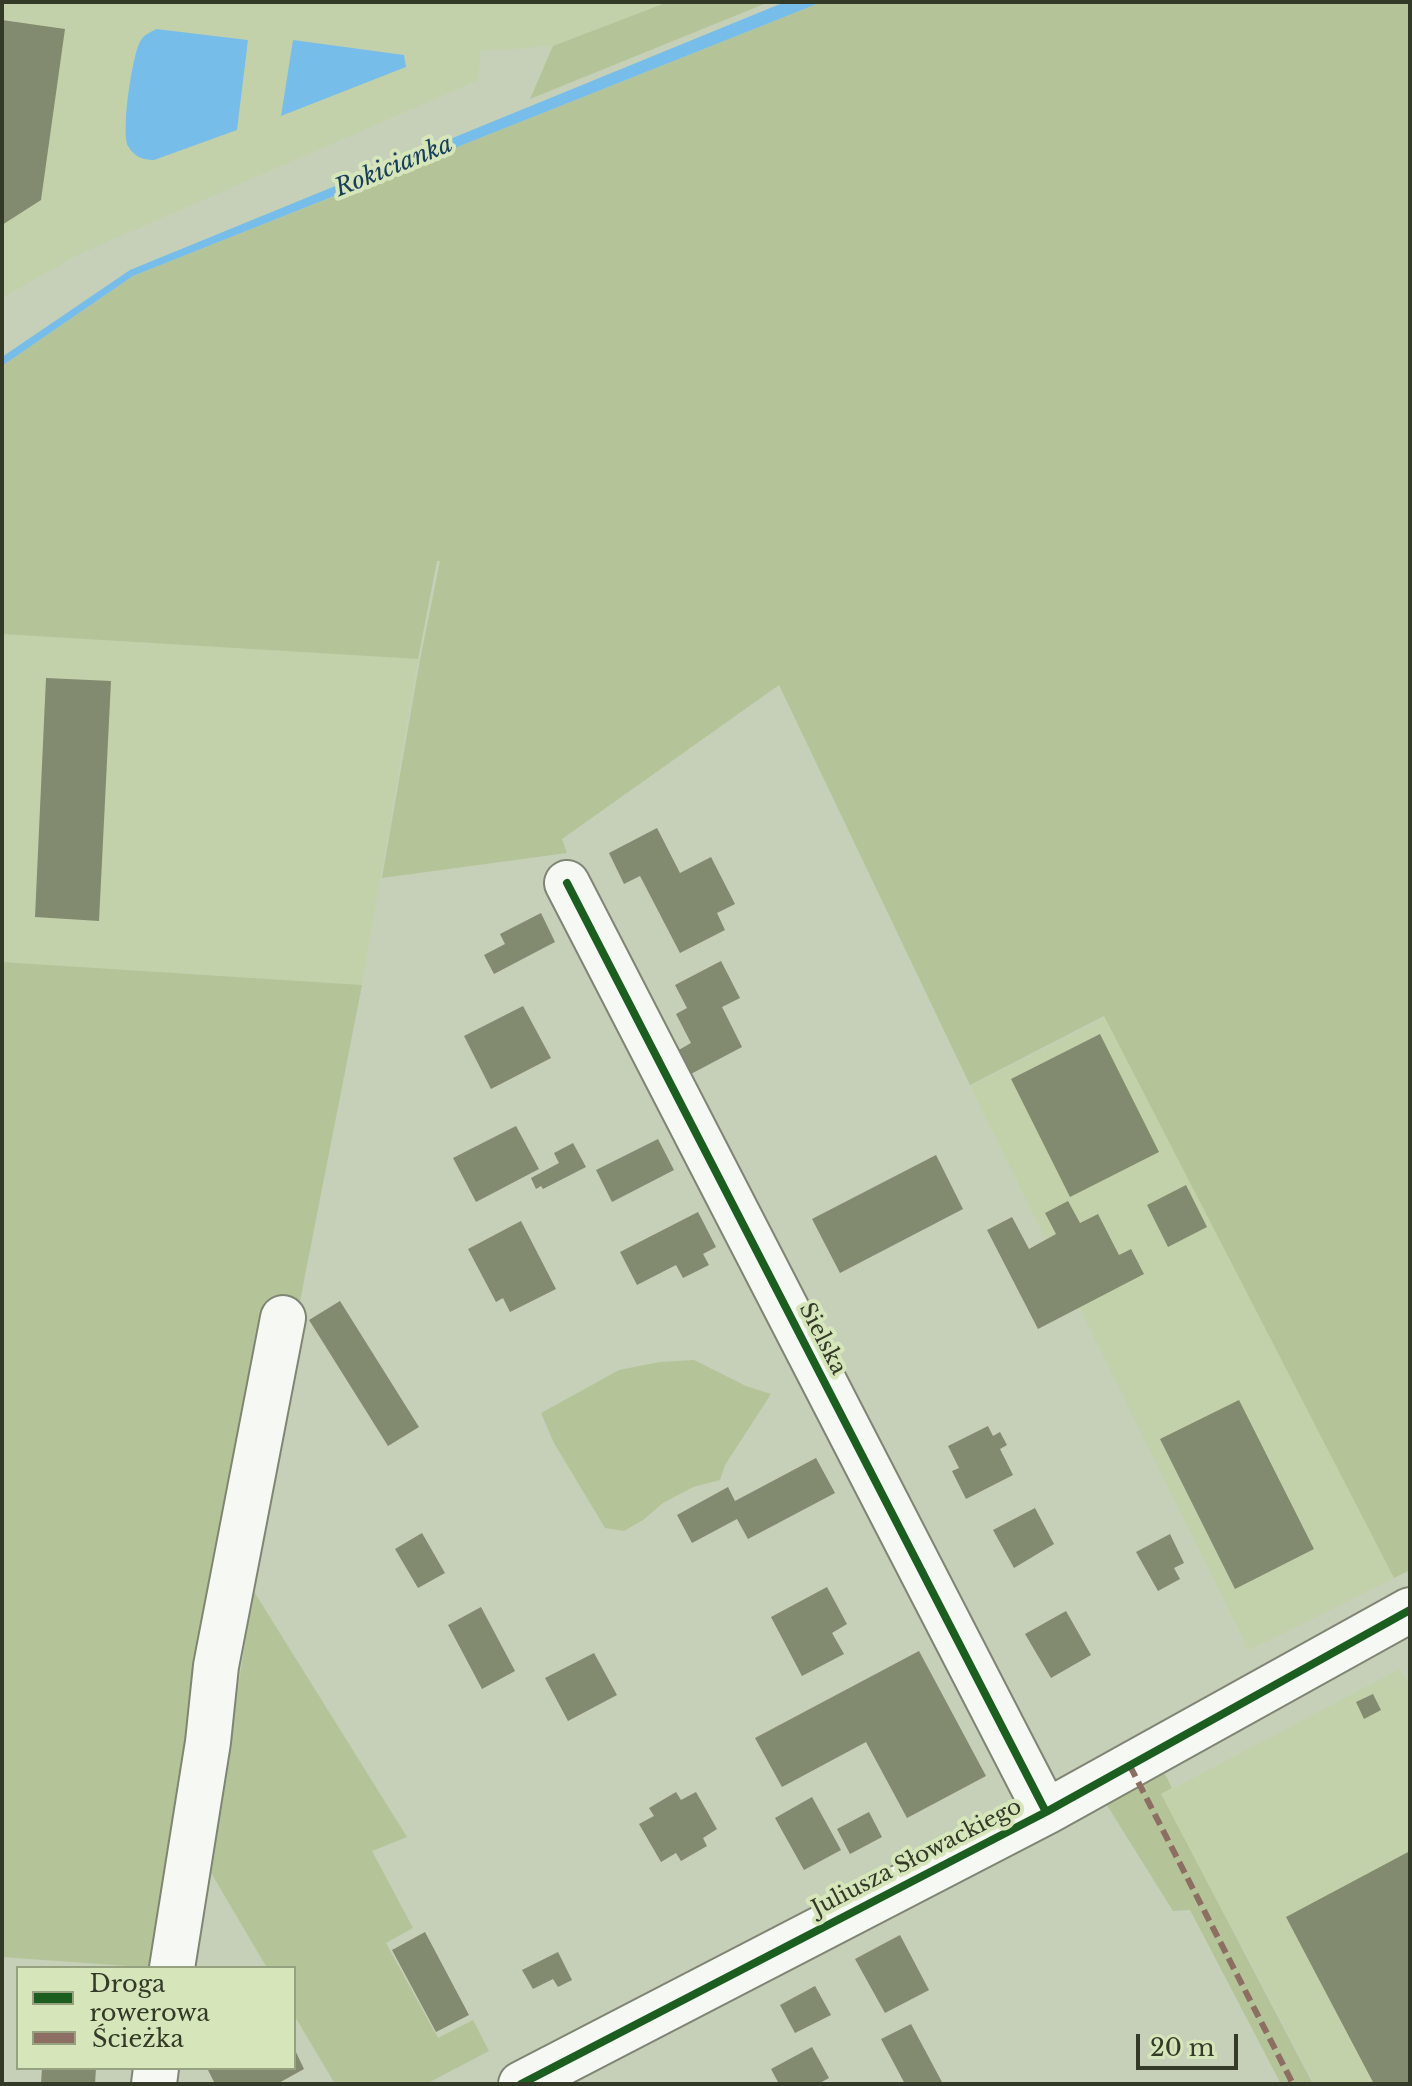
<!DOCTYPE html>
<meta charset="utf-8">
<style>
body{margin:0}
#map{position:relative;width:1412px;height:2086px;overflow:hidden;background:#c6cfb7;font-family:"Libre Baskerville",serif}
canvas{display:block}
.frame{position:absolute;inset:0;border:4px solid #343a28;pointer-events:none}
.legend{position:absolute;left:16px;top:1966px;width:280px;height:104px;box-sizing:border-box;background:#d7e6ba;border:2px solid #96a180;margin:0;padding:10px 14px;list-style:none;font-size:24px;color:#343a28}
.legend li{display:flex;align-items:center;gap:16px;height:40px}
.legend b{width:40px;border:2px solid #96a180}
.scale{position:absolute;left:1136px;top:2034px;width:102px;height:36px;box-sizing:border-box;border:4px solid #343a28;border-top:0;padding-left:10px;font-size:24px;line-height:28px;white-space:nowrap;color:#343a28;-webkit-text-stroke:6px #d7e6ba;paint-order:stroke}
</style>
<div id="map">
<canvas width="1412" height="2086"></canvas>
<div class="frame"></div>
<ul class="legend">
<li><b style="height:10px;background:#1b5e20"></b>Droga rowerowa</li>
<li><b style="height:10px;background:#8d6e63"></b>Ścieżka</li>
</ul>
<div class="scale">20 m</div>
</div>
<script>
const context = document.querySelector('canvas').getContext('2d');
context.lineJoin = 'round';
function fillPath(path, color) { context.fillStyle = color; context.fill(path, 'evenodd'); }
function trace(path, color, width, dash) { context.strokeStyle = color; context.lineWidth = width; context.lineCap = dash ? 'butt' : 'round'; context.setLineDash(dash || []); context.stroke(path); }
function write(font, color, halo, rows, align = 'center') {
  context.font = font + ' "Libre Baskerville",serif'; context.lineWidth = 8; context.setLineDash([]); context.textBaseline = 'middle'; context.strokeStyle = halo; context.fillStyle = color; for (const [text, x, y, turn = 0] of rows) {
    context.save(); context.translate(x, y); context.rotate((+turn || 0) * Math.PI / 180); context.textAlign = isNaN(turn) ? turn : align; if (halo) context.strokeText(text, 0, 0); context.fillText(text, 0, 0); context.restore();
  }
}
fillPath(new Path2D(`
 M2 2H668L553 46 481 51 478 80 77 255 2 298Z
 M2 634 418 659 362 985 2 962Z
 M1106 1017 1394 1578 1249 1650 970 1086Z
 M1400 1669 1410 1687V2084H1315L1161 1795Z`), '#c3d1aa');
fillPath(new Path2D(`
 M668 2H769L530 99 553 46Z
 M822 2H1410V1570L1394 1578 1104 1016 970 1085 779 685 562 839 567 853 382 878 420 660 440 561H437L418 659 2 634V366L133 276Z
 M2 962 362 985 299 1306 156 1968 2 1957Z
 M694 1360 746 1386 771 1394 725 1465 720 1480 693 1487 663 1503 643 1520 624 1531 605 1528 554 1443 541 1413 619 1370 660 1362Z
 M253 1590 407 1837 372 1851 413 1928 386 1943 438 2038 473 2020 489 2051 426 2084H335L294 2015V1968H267L210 1871Z
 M1152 1766 1165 1774 1172 1788 1161 1794 1313 2084H1281L1190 1910 1173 1911 1105 1802 955 1884 949 1873Z`), '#b5c498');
fillPath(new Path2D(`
 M785 2H822L133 276 2 366V357L130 270Z
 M156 29 248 40 237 130 154 160C143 160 134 157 128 146 121 133 132 53 141 40 144 35 151 32 156 29Z
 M293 40 404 55 406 67 281 116Z`), '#76bee9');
fillPath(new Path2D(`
 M2 20 65 29 41 200 2 225Z
 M46 678 111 681 99 921 35 917Z
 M657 828 680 873 711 857 735 904 717 913 725 930 680 953 640 876 624 884 609 853Z
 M541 913 555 942 494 974 484 955 505 944 500 934Z
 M721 961 740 998 722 1007 742 1047 689 1075 677 1051 691 1043 676 1014 687 1008 675 985Z
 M523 1006 551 1058 491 1089 464 1036Z
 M1100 1034 1159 1152 1070 1197 1011 1079Z
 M516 1126 539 1169 476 1202 453 1158Z
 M658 1139 674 1170 612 1202 596 1170Z
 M573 1143 586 1167 543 1189 541 1186 536 1189 531 1178 559 1163 554 1153Z
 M936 1155 963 1209 840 1273 812 1219Z
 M1186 1185 1207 1227 1168 1247 1147 1205Z
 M1068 1201 1080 1223 1098 1214 1119 1255 1131 1249 1144 1274 1038 1329 987 1230 1012 1217 1029 1249 1056 1234 1045 1213Z
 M698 1212 716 1247 703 1254 709 1265 683 1278 676 1265 637 1285 620 1252Z
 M521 1221 556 1289 510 1312 503 1298 496 1302 468 1249Z
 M340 1301 419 1427 388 1446 309 1320Z
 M1239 1400 1314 1549 1235 1589 1160 1439Z
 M988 1426 993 1436 1000 1432 1007 1445 1000 1449 1013 1475 966 1499 952 1471 959 1468 948 1446Z
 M816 1458 835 1493 748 1539 737 1519 692 1543 677 1515 728 1487 735 1501Z
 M1035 1508 1054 1544 1014 1568 993 1530Z
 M422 1533 445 1573 418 1588 395 1549Z
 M1170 1534 1184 1563 1174 1568 1180 1579 1158 1591 1136 1552Z
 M827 1587 847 1624 832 1633 844 1654 802 1676 771 1617Z
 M481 1607 515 1671 482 1689 448 1625Z
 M1066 1611 1091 1655 1051 1678 1025 1634Z
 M919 1651 986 1776 907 1818 866 1742 782 1787 755 1738Z
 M594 1653 617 1695 568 1721 545 1678Z
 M1373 1694 1381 1710 1364 1719 1356 1702Z
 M676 1792 681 1800 696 1792 717 1829 703 1838 707 1846 681 1861 676 1853 661 1862 639 1824 654 1816 649 1808Z
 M812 1797 841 1850 804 1870 775 1818Z
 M869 1812 882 1837 850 1854 837 1829Z
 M1410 1851V2084H1374L1286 1917Z
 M425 1932 469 2015 436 2032 392 1950Z
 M900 1935 929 1990 885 2013 855 1959Z
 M558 1952 572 1980 558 1987 553 1979 533 1989 522 1970Z
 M815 1986 831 2015 795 2033 780 2005Z
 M911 2024 943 2084H905L881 2039Z
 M812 2047 829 2078 818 2084H779L771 2069Z
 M294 2048 304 2069 277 2084H215L208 2070 294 2068Z
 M42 2068H96L95 2084H41Z`), '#828a70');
const minor = new Path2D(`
 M567 883 1046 1812
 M172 1968 208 1742 216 1666 283 1318
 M154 2084 156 2068
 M521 2084 1046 1812 1410 1610`);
trace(minor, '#7e8573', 48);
trace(minor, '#f6f8f4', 44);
trace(new Path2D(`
 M1130 1766 1293 2084`), '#8d6e63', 6, [12, 6]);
trace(new Path2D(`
 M567 883 1046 1812
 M521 2084 1046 1812 1410 1610`), '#1b5e20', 8);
write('22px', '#343a28', '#d7e6ba', [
 ["Sielska",822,1339,63],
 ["Juliusza Słowackiego",917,1858,-27]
]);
write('italic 24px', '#173f5c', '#d7e6ba', [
 ["Rokicianka",394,167,-22]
]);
</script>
